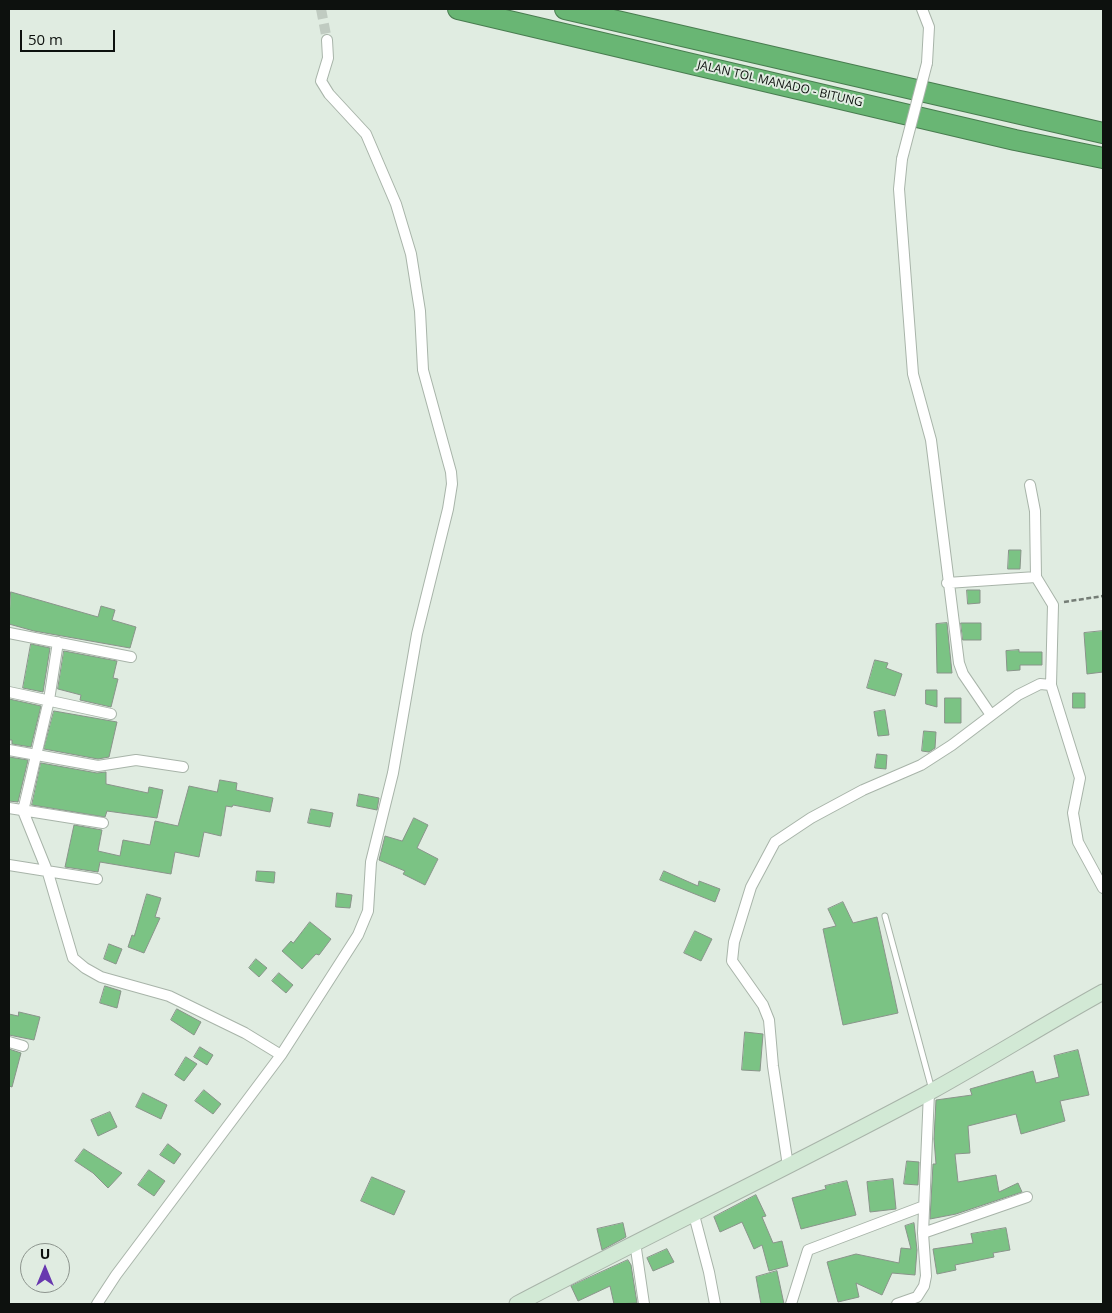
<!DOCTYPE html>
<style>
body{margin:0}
#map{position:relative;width:1112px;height:1313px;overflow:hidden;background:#e0ece1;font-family:"Open Sans",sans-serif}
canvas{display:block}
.frame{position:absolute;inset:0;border:10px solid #0d110e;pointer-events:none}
.north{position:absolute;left:20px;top:1243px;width:50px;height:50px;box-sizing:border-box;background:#e0ece1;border:1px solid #8c948d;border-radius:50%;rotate:0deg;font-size:14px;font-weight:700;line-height:20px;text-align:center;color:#0d110e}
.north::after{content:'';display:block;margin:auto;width:18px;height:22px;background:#6838af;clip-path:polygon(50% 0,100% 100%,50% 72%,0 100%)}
.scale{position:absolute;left:20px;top:30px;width:95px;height:22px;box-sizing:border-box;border:2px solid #0d110e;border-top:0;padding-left:6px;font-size:15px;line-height:18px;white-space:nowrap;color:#0d110e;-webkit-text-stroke:4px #e0ece1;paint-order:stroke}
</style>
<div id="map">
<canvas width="1112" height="1313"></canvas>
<div class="frame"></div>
<div class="north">U</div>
<div class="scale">50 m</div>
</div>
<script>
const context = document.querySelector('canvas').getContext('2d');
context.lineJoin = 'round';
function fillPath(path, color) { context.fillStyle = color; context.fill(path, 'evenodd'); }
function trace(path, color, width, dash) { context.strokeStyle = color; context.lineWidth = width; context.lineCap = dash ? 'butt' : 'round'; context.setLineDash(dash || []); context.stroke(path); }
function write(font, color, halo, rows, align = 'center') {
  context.font = font + ' "Open Sans",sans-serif'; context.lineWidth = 4; context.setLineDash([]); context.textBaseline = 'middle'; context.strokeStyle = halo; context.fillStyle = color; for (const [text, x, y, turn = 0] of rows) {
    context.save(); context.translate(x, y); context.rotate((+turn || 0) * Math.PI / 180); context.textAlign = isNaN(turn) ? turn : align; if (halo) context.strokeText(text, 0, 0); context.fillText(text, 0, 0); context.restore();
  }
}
const building = new Path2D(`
 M1009 550H1021L1020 569H1008Z
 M967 590H980V603L968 604Z
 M11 592 98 617 101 606 115 610 112 620 136 627 130 648 34 631 9 624Z
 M947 623 952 673H937L936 624Z
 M961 623H981V640H963Z
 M1103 631V672L1087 674 1084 633Z
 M31 644 50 648 43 692 23 688Z
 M1019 650V652H1042V665H1020V670L1007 671 1006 651Z
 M64 651 117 661 113 678 118 679 111 707 80 700 81 695 58 689Z
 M875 660 888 663 886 668 902 674 895 696 867 688Z
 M926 690H937V707L926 704Z
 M1073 693H1085V708H1073Z
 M945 698H961V723H945Z
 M9 699 41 706 31 747 12 744V740H9Z
 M885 710 889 735 878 736 874 712Z
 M54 711 117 722 109 757 98 759 44 749Z
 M924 731 936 732 935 748 929 752 922 751Z
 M877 754 887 755 886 769 875 768Z
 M9 757 28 760 18 802 9 801Z
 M41 763 97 773 106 772V784L148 793 149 787 163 790 157 818 107 811 105 817 32 805Z
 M220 780 237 783 236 790 273 798 270 812 233 805 232 807 226 806 221 836 204 832 199 857 175 852 171 874 100 862 98 872 65 867 74 825 102 830 98 851 120 856 123 840 150 845 155 821 178 826 189 786 217 792Z
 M359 794 379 798 377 810 357 806Z
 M311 809 333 813 330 827 308 823Z
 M414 818 428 825 417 848 438 859 425 885 403 874 405 871 379 860 385 836 402 841Z
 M257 871 275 872 274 883 256 881Z
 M664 871 698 886 699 881 720 889 715 902 660 880Z
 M337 893 352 895 350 908 336 907Z
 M147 894 161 898 155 917 160 918 144 953 128 947 132 935 134 936Z
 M843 902 853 923 877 917 898 1013 843 1025 823 929 836 926 828 909Z
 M310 922 331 939 319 955 316 954 302 969 282 951 291 941 293 943Z
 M695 931 712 939 701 961 684 953Z
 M109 944 122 949 116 964 104 959Z
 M256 959 267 968 259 977 249 968Z
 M279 973 293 985 286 993 272 981Z
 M105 986 121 991 117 1008 100 1003Z
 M177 1009 201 1022 194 1035 171 1020Z
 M19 1012 40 1017 34 1040 9 1035V1014L18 1016Z
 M745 1032 763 1034 760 1071 742 1070Z
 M200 1047 213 1055 207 1065 194 1057Z
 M9 1049 21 1053 12 1087 9 1086Z
 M1078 1050 1089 1095 1060 1101 1065 1121 1021 1134 1016 1114 968 1126 970 1153 955 1154 958 1182 996 1175 999 1192 1018 1183 1022 1192 956 1214 930 1219 933 1164H936L934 1139 936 1100 972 1095 970 1089 1033 1071 1036 1083 1059 1077 1054 1056Z
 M186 1057 197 1064 184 1081 175 1075Z
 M204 1090 221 1104 213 1114 195 1101Z
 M143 1093 167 1105 161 1119 136 1107Z
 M110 1112 117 1127 98 1136 91 1120Z
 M168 1144 181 1154 174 1164 160 1155Z
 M84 1149 122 1173 108 1188 93 1173 75 1161Z
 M907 1161 919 1162 918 1185 904 1184Z
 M149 1170 165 1181 154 1196 138 1185Z
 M372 1177 405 1191 394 1215 361 1201Z
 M893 1179 896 1209 870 1212 867 1182Z
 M847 1181 856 1215 801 1229 792 1198 826 1189 825 1186Z
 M756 1195 766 1216 762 1217 773 1243 782 1241 788 1266 769 1271 762 1245 754 1249 742 1222 720 1232 714 1217Z
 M623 1223 626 1237 602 1250 597 1229Z
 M914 1223 917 1250 915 1275 892 1273 882 1295 856 1283 859 1297 838 1302 827 1262 856 1254 899 1263 901 1248 911 1249 905 1226Z
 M1006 1228 1010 1250 993 1253 994 1257 955 1265 956 1270 937 1274 933 1249 973 1243 971 1234Z
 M667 1249 674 1262 653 1271 647 1258Z
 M628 1260 631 1265 637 1303 614 1304 610 1286 578 1301 571 1286Z
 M777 1271 784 1304H761L756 1277Z`);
fillPath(building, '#7bc384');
trace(building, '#89948a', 1);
trace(new Path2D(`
 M321 9 327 40`), '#c0cbc1', 10, [10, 5]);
const lane = new Path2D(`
 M885 916 932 1090`);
const street = new Path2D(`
 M922 9 929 27 927 63
 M902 159 899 189 913 374 931 440 959 663 963 674 991 715
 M947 583 1036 577
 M9 633 131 657
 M58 642 49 700 23 811 48 873 73 958 85 968 101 977 169 996 245 1033 281 1055
 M1051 685 1080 778 1073 813 1078 842 1103 888
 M9 692 111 714
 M9 750 98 766 136 760 183 767
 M9 808 103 823
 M9 865 97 879
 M9 1042 23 1046
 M788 1166 773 1066 769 1020 763 1005 732 961 734 942 751 887 775 842 811 818 863 790 921 765 952 745 1018 695 1040 684 1051 685 1053 605 1036 577 1035 511 1030 485
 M694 1215 709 1272 715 1304
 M923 1233 1027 1197
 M635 1242 644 1304
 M97 1304 116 1275 281 1055 358 935 368 911 371 862 393 773 417 634 448 509 452 484 451 472 423 370 420 311 411 254 396 204 366 134 329 94 321 81 328 58 327 40
 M791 1304 808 1250 924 1206
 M897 1304 917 1297 924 1286 926 1276 923 1233 929 1092`);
const secondary = new Path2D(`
 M517 1304C654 1232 794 1165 930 1092 988 1060 1045 1024 1103 992`);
const highway = new Path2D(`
 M458 9 1015 140 1103 158
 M565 9 1103 133`);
trace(lane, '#a8b4a9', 7);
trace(street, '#a8b4a9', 12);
trace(secondary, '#a8b4a9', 17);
trace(highway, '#497c50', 22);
trace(new Path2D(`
 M1064 602 1103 596`), '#757d76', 2.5, [5, 2.5]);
trace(lane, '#fff', 5);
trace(street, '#fff', 10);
trace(secondary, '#d2e9d5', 15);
trace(highway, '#69b674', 20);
const streetBridge = new Path2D(`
 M902 159 927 63`);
trace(streetBridge, '#a8b4a9', 12, []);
trace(streetBridge, '#fff', 10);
write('12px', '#0d110e', '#e0ece1', [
 ["JALAN TOL MANADO - BITUNG",780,84,13]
]);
</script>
